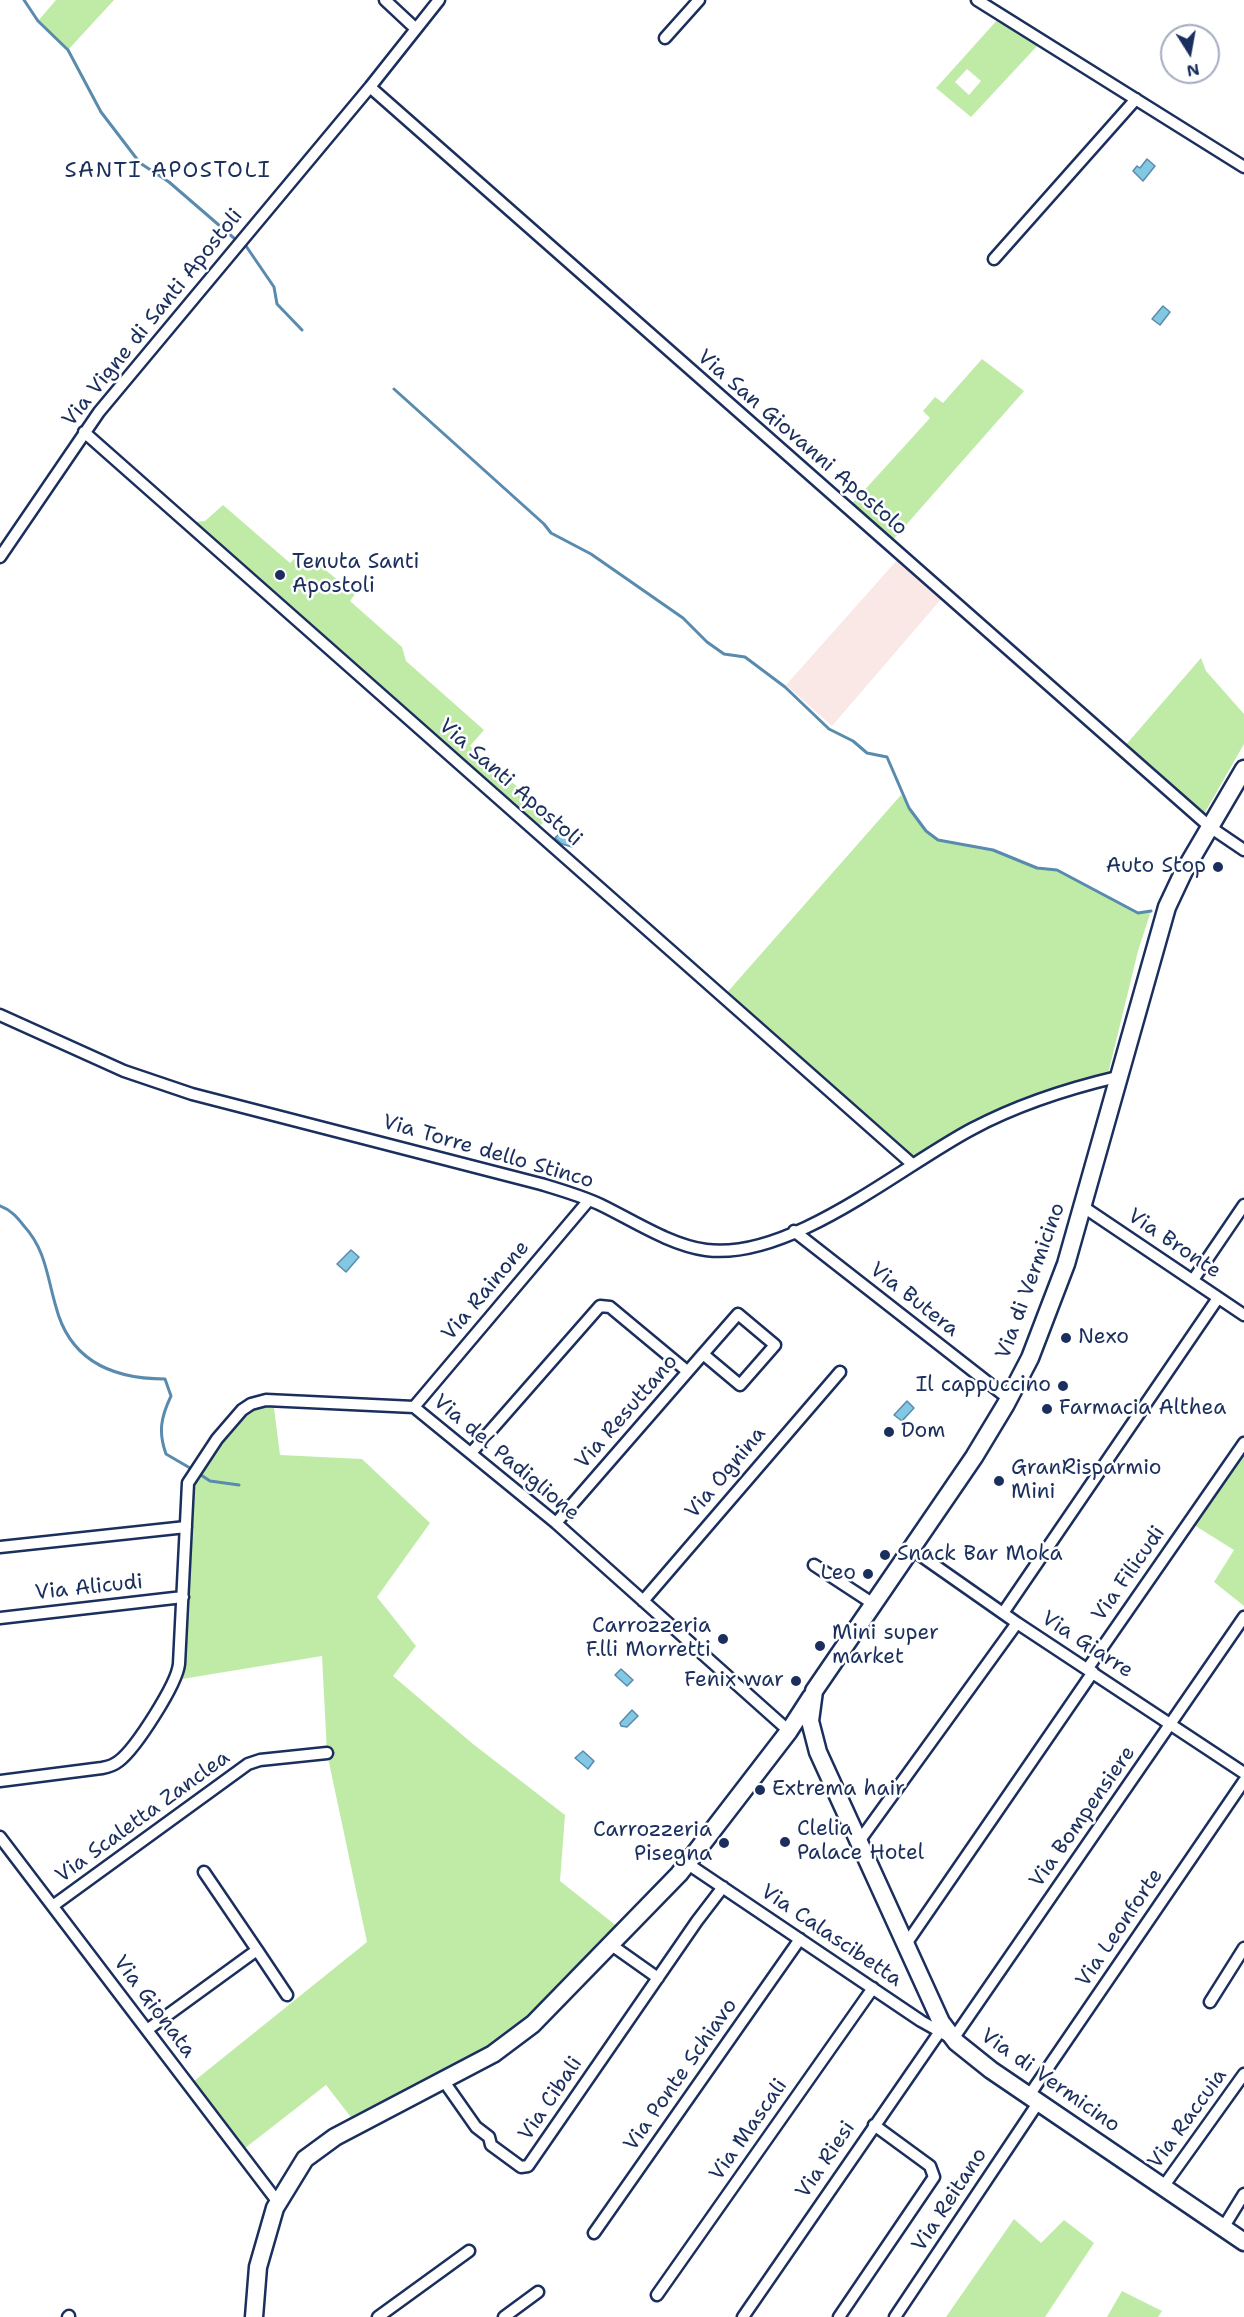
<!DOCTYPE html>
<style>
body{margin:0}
#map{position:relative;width:1244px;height:2317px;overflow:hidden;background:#fff;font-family:"Shantell Sans",sans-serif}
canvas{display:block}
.north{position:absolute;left:1160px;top:24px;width:60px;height:60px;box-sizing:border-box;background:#fff;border:2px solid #a4acbf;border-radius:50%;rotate:169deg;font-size:16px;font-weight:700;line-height:24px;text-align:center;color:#1b2f5e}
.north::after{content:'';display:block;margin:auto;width:21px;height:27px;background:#1b2f5e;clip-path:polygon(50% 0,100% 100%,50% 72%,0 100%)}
</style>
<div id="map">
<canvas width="1244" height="2317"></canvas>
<div class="north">N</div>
</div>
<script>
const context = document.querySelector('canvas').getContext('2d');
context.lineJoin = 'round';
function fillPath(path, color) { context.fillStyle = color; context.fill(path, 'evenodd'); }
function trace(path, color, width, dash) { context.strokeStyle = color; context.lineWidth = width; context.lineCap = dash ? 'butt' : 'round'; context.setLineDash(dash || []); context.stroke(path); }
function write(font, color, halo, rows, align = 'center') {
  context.font = font + ' "Shantell Sans",sans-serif'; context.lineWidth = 5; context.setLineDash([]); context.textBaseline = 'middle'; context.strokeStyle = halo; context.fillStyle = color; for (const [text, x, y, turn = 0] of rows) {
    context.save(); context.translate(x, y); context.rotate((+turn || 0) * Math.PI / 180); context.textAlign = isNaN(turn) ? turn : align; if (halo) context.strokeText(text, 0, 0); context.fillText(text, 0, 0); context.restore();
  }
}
fillPath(new Path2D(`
 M898 559 943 597 832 726 786 685Z`), '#fae8e6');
fillPath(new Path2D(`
 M56 0H114L68 50 38 21Z
 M999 18 1039 44 971 117 936 88ZM967 69 981 81 969 95 955 82Z
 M982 359 1024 391 891 542 850 506 930 418 923 411 935 397 943 403Z
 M223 505 290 563 302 551 355 594 350 601 402 647 406 661 484 730 470 746 550 815 537 829 195 522 205 521Z
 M1201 658 1206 671 1244 714V744L1204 814 1124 747Z
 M901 795 926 831 938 840 993 850 1037 868 1057 870 1138 913 1151 911 1138 951 1108 1074C1034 1090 974 1117 911 1160L724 996Z
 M273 1400 280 1455 362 1459 430 1523 377 1597 416 1646 393 1676 473 1744 565 1815 560 1881 623 1931 542 2016 357 2125 326 2085 240 2152 188 2086 367 1942 327 1753 322 1656 176 1680 186 1493 244 1407Z
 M1242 1454 1244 1455V1606L1214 1582 1234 1550 1194 1525Z
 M1014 2219 1041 2243 1064 2220 1094 2243 1045 2317H946Z
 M1122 2291 1162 2311 1158 2317H1107Z`), '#c0eba7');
const water = new Path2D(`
 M1147 159 1155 166 1143 181 1133 171 1137 166 1140 168Z
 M1163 306 1170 312 1160 325 1152 319Z
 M559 834 574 838 572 847 562 844 555 838Z
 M351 1250 359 1257 346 1272 337 1264Z
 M907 1401 914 1408 902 1421 894 1415Z
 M621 1669 633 1680 627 1686 615 1675Z
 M632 1710 638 1716 627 1727 621 1726 620 1723Z
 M583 1751 594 1761 588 1769 575 1758Z`);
fillPath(water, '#82c8e3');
trace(water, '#598bae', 1.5);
trace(new Path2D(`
 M24 0 38 21 68 50 101 112 140 163 169 182 235 239
 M246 246 274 287 277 304 302 330
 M394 389 544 524 551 533 591 554 683 618 707 642 724 654 745 657 785 687 829 729 853 741 867 753 887 757 909 808 926 831 938 840 993 850 1037 868 1057 870 1138 913 1151 911
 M0 1206C11 1210 17 1217 24 1226 46 1250 47 1277 56 1307 70 1361 113 1379 165 1379L171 1396C161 1417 158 1432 166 1454L190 1468
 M198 1473 210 1481 239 1485`), '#598bae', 3);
const street = new Path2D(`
 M385 0 416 29
 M977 0 1244 167
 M665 38 699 0
 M370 87 1210 827 1244 850
 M994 259 1136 99
 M84 432 911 1163
 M0 557 99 412 370 87 439 0
 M0 1015 124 1071 192 1094 541 1184C561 1190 582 1196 601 1205 634 1221 670 1245 706 1250 790 1261 900 1167 972 1129 1019 1104 1066 1089 1117 1077
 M1082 1206 1244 1315
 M794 1231 1009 1399
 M1193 1280 1244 1205
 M738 1314 775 1345 740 1385 703 1354Z
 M414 1407 589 1200
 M471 1453 600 1306 610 1307 687 1371
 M556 1523 703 1354
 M0 1547 186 1527
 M910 1548 1017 1623 1244 1773
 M814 1565 872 1603
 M643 1601 840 1372
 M1003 1613 1218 1298
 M0 1618 183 1597
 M1088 1668 1244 1443
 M0 1781 102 1768C108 1767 114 1765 119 1761 136 1748 177 1684 179 1664L188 1483 217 1439 242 1410 251 1404 266 1400 414 1407 556 1523 789 1731
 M0 1837 277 2201
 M860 1840 1017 1623
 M688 1864 921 2021 953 2039 1244 1617
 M54 1905 248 1764 260 1760 327 1753
 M610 1944 658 1978
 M906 1944 1093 1672
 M257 1950 287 1995
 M1210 2002 1244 1948
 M147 2030 257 1950 204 1872
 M443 2080 476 2127 489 2137 491 2145 521 2167 528 2166 697 1921 723 1887
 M1028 2097 1244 1781
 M1163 2187 1244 2074
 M1223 2228 1244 2194
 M594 2233 800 1939
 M657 2295 873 1988
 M68 2317 69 2316
 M378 2317 469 2251
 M504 2317 538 2292
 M743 2317 943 2027
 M839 2317 934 2177 930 2166 874 2125
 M895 2317 1038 2103`);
const secondary = new Path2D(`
 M1244 769 1183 873 1167 907 1066 1264 1030 1358 1006 1404 974 1457 814 1691 810 1721 818 1752 941 2022 956 2042 991 2070 1244 2242
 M254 2317 258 2267 275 2208 305 2159 335 2137 493 2054 533 2024 679 1874 789 1731 811 1697`);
trace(street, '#1b2f5e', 15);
trace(secondary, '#1b2f5e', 21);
trace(street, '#fff', 10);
trace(secondary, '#fff', 16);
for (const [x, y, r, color] of [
 [280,575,6,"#1b2f5e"],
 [1218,867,6,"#1b2f5e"],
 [1066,1338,6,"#1b2f5e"],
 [1063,1386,6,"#1b2f5e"],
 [1047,1409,6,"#1b2f5e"],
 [889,1432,6,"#1b2f5e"],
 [999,1481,6,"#1b2f5e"],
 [885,1555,6,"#1b2f5e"],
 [868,1574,6,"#1b2f5e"],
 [723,1639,6,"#1b2f5e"],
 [820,1646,6,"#1b2f5e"],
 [796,1681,6,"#1b2f5e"],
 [760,1790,6,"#1b2f5e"],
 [785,1842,6,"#1b2f5e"],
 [724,1843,6,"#1b2f5e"]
]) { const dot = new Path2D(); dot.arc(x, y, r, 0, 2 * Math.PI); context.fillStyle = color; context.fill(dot); trace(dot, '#fff', 2); }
write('21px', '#1b2f5e', '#fff', [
 ["Via Vigne di Santi Apostoli",153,318,-51],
 ["Via San Giovanni Apostolo",802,443,41],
 ["Via Santi Apostoli",510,783,41],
 ["Via Torre dello Stinco",488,1152,16],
 ["Via Bronte",1174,1244,34],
 ["Via di Vermicino",1031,1281,-70],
 ["Via Rainone",486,1291,-50],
 ["Via Butera",914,1300,38],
 ["Via Resuttano",627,1412,-49],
 ["Via del Padiglione",506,1458,40],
 ["Via Ognina",726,1473,-50],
 ["Via Filicudi",1129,1574,-55],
 ["Via Alicudi",89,1588,-6],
 ["Via Giarre",1087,1645,33],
 ["Via Scaletta Zanclea",143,1817,-36],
 ["Via Bompensiere",1083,1817,-55],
 ["Via Leonforte",1120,1928,-56],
 ["Via Calascibetta",831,1936,34],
 ["Via Gionata",154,2007,53],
 ["Via Ponte Schiavo",681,2075,-55],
 ["Via di Vermicino",1050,2081,35],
 ["Via Cibali",551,2099,-56],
 ["Via Raccuia",1188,2119,-54],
 ["Via Mascali",749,2130,-55],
 ["Via Riesi",826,2160,-56],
 ["Via Reitano",950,2200,-57]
]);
write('21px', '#1b2f5e', '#fff', [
 ["Tenuta Santi",292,563],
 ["Apostoli",292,587],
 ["Auto Stop",1206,867,"right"],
 ["Nexo",1078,1338],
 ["Il cappuccino",1051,1386,"right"],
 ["Farmacia Althea",1059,1409],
 ["Dom",901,1432],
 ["GranRisparmio",1011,1469],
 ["Mini",1011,1493],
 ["Snack Bar Moka",897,1555],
 ["Leo",856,1574,"right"],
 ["Carrozzeria",711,1627,"right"],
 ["F.lli Morretti",711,1651,"right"],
 ["Mini super",832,1634],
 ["market",832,1658],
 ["Fenix war",784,1681,"right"],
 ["Extrema hair",772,1790],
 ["Clelia",797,1830],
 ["Palace Hotel",797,1854],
 ["Carrozzeria",712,1831,"right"],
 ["Pisegna",712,1855,"right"]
], 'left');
context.letterSpacing = '1.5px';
write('22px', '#1b2f5e', '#fff', [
 ["SANTI APOSTOLI",168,171]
]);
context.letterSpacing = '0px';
</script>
